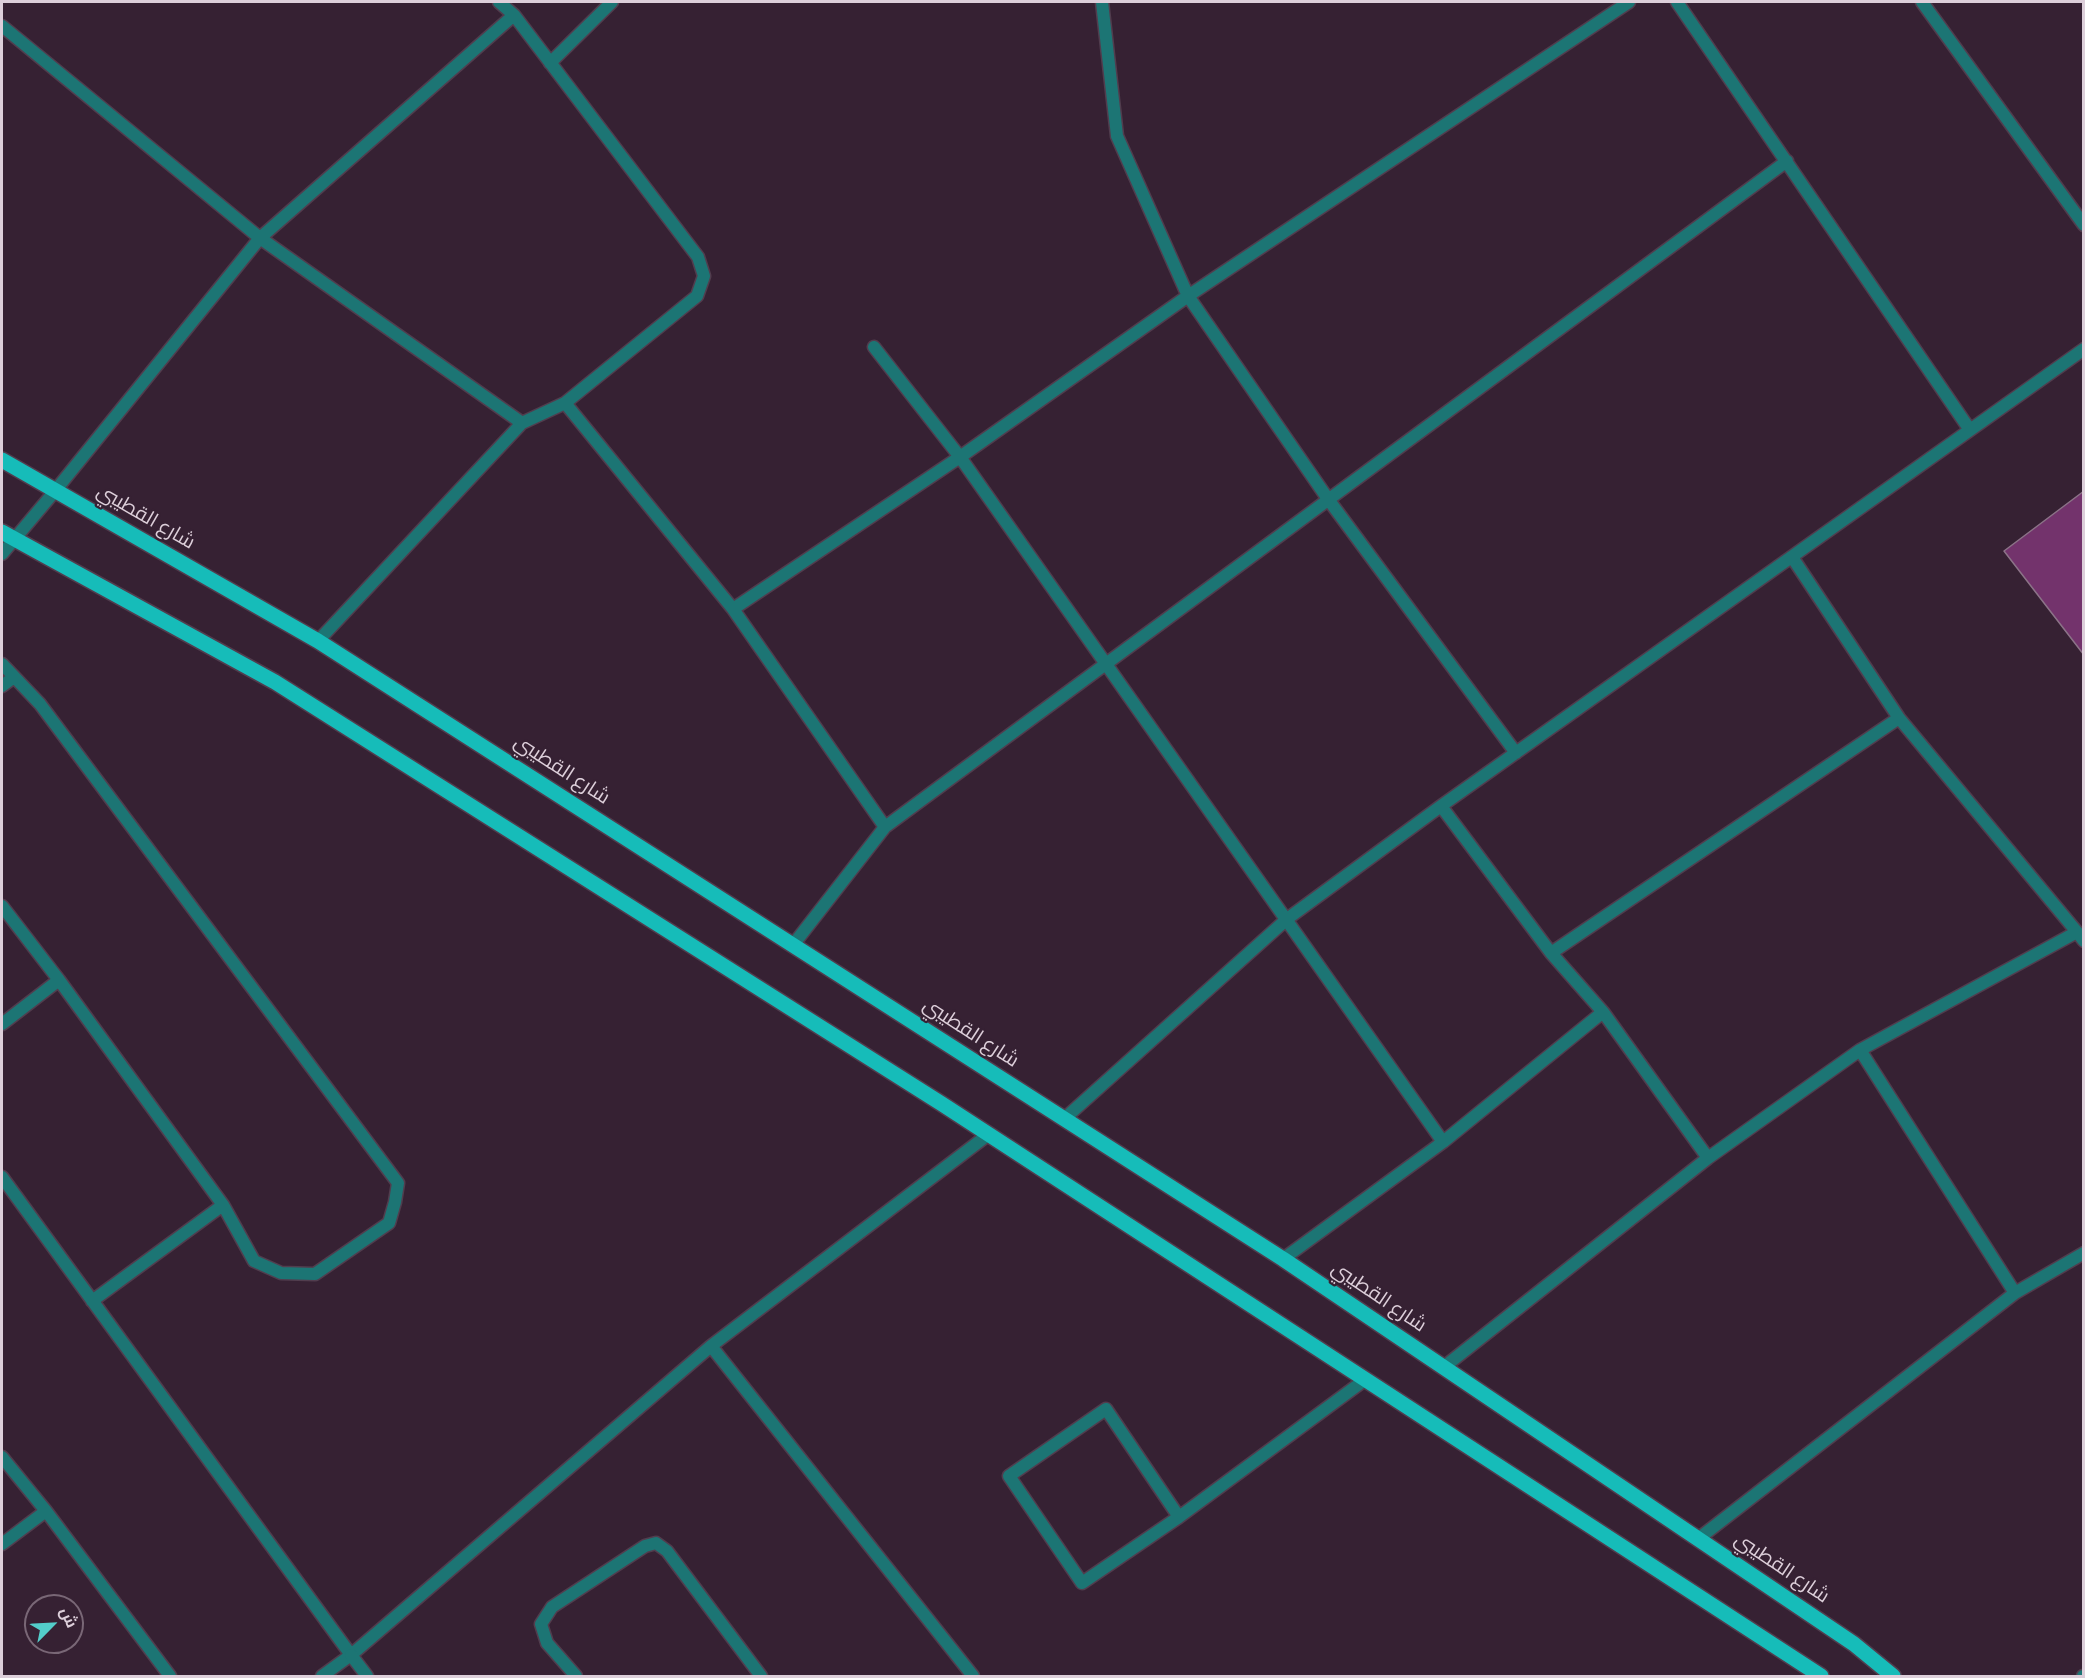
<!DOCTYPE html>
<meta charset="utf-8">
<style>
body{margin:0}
#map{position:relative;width:2085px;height:1678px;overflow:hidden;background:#362133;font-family:"Source Sans 3",Cairo,sans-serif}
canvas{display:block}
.frame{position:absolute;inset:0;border:3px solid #ddcfda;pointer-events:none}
.north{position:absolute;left:24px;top:1594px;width:60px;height:60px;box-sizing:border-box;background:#362133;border:2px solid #796776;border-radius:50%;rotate:66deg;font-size:16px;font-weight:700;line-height:24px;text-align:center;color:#ddcfda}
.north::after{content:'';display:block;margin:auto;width:21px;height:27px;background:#53cdca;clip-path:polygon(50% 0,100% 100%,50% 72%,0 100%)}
</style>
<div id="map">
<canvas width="2085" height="1678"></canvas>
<div class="frame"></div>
<div class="north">ش</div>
</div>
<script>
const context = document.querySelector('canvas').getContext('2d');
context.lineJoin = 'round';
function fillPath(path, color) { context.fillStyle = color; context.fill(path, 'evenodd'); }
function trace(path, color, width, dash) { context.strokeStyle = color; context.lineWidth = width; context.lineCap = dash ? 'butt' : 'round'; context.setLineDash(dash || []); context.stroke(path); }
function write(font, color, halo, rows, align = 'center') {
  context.font = font + ' "Source Sans 3",Cairo,sans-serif'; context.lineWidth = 4.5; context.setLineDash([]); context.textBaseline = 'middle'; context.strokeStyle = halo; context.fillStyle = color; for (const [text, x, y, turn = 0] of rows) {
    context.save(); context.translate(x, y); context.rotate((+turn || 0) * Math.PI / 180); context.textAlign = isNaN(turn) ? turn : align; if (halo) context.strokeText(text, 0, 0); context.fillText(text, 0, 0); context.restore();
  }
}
const building = new Path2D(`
 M2084 491V655L2004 551Z`);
fillPath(building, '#73336c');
trace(building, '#8c7388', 1.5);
const minor = new Path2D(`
 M1102 2 1117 136 1188 296 1328 499 1516 753
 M1677 2 1970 430
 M1922 2 2084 225
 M2 26 260 238 522 423
 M550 63 612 2
 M874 347 960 457 1443 1142
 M565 403 733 609 885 827
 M2 554 55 491 260 238 514 15
 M1792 557 1899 718 2077 932 2084 941
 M733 609 960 457 1188 296 1629 2
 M318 641 522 423 565 403 697 296 704 276 698 257 514 15 499 2
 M2 664 40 704 398 1183 395 1202 389 1223 315 1274 281 1273 254 1261 223 1205 59 980 2 906
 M2 686 14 677
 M1441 806 1551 953 1603 1012 1708 1158
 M793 945 885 827 1787 161
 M1551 953 1899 718
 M2 1024 59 980
 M1860 1050 2015 1293
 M1064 1119 1287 919 1441 806 2084 349
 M2 1177 351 1655
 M1283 1259 1443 1142 1603 1012
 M92 1301 223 1205
 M711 1346 973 1676
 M1444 1367 1708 1158 1860 1050 2077 932
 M2 1457 46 1511 170 1676
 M1179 1517 1106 1409 1009 1476 1082 1583 1179 1517 1366 1379
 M1698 1539 2015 1293 2084 1253
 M2 1544 46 1511
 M322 1676 351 1655 711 1346 989 1134
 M576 1676 547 1643 541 1624 552 1607 645 1546 656 1543 667 1551 761 1676
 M2083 1676H2084`);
const tertiary = new Path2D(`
 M351 1655 367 1676`);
const primary = new Path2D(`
 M2 460 318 641 1283 1259 1854 1644 1893 1676
 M2 532 275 682 942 1104 1821 1676`);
trace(minor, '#513d4e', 15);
trace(tertiary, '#513d4e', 15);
trace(primary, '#513d4e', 18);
trace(minor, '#1c7574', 12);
trace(tertiary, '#1c7574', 12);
trace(primary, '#16bcb9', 15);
write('20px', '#ddcfda', '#362133', [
 ["شارع القطيبي",145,518,30],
 ["شارع القطيبي",561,771,33],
 ["شارع القطيبي",970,1034,33],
 ["شارع القطيبي",1378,1298,34],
 ["شارع القطيبي",1781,1569,34]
]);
</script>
